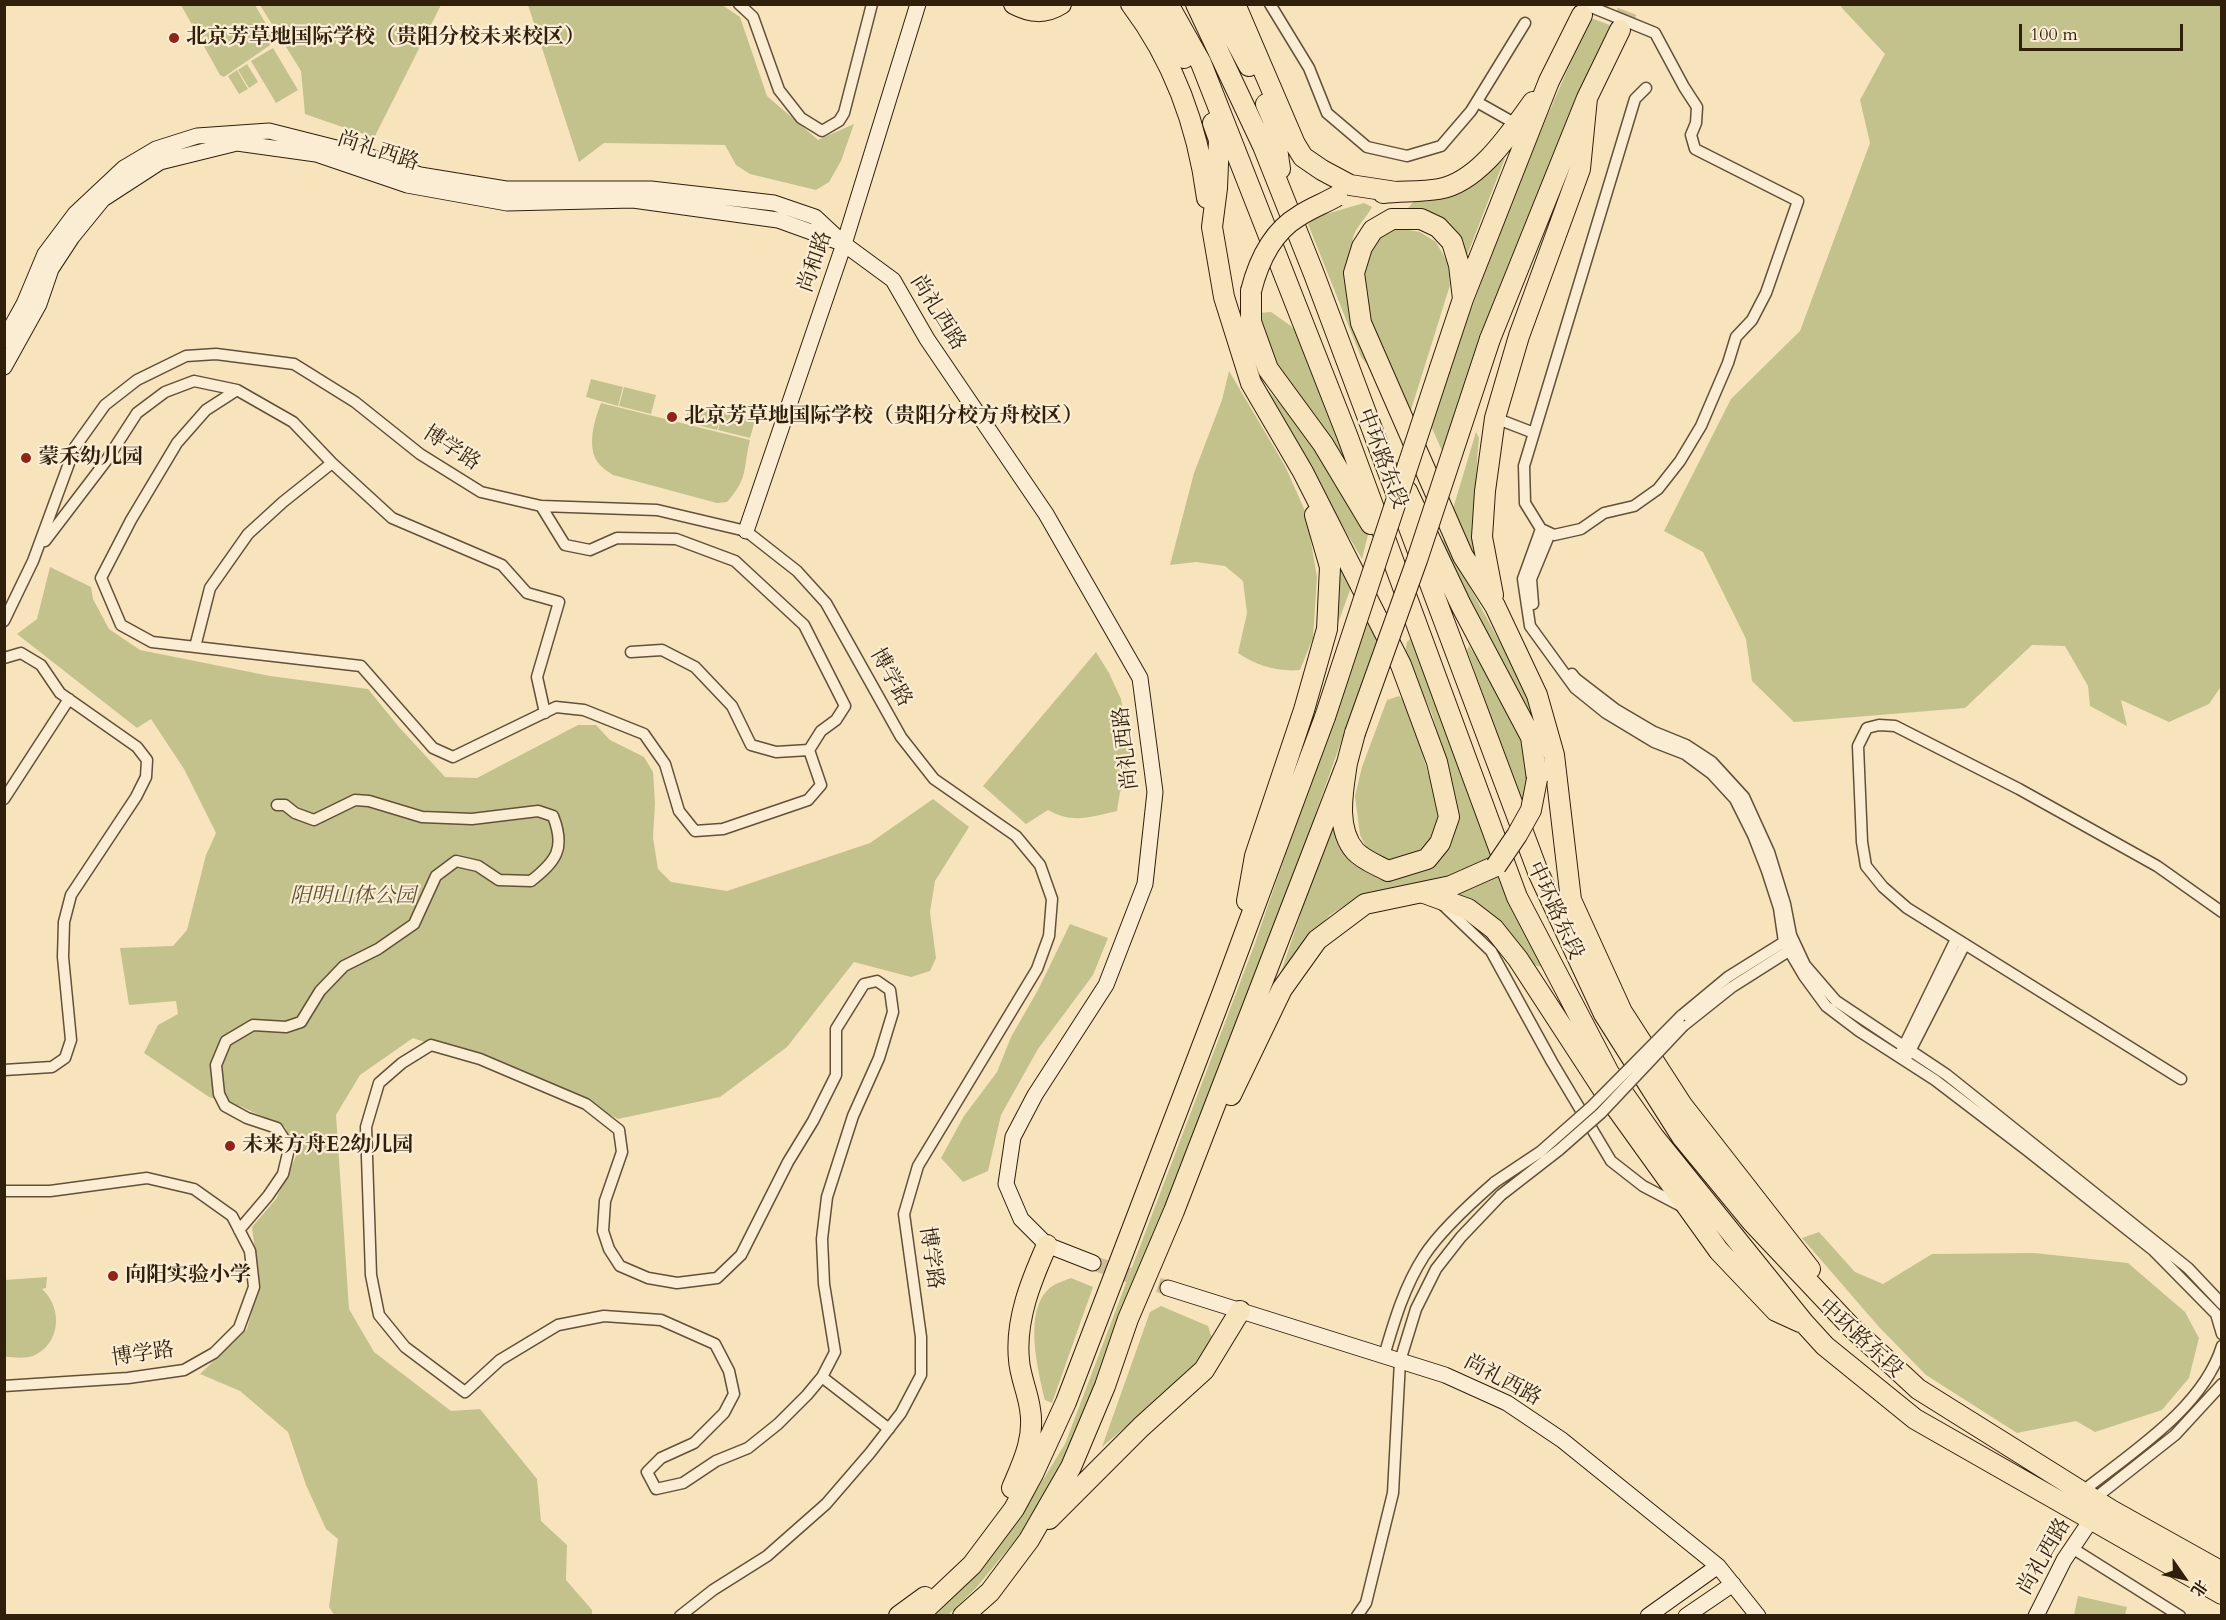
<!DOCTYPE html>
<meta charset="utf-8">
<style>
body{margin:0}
#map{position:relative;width:2226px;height:1620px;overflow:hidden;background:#f7e4bd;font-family:Cardo,"Noto Serif SC",serif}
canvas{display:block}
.frame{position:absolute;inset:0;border:6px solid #301f0b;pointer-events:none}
.north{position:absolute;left:2154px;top:1548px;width:60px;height:60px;-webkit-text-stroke:4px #faedd4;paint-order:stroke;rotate:124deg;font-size:16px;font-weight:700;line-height:24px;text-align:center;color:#301f0b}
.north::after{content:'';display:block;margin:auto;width:21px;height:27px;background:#301f0b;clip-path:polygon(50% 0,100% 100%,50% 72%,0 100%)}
.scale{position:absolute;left:2019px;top:24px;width:164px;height:27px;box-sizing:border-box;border:3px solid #301f0b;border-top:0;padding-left:8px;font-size:18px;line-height:21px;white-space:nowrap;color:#301f0b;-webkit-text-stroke:4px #faedd4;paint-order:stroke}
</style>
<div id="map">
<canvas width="2226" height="1620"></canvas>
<div class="frame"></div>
<div class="north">北</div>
<div class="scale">100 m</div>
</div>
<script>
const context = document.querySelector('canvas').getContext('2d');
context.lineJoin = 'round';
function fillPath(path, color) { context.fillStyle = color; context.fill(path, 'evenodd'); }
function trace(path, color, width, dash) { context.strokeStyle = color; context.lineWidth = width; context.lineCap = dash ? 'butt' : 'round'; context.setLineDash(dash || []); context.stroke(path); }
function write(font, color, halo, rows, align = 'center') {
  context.font = font + ' Cardo,"Noto Serif SC",serif'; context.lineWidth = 4.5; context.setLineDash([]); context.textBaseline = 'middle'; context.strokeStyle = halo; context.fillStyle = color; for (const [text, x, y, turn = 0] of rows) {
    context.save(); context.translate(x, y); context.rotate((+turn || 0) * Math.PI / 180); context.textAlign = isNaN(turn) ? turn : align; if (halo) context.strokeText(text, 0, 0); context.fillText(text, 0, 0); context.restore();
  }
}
fillPath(new Path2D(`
 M181 5H255L276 41 224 77 220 75Z
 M260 5H441L374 138 305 114 301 71Z
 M528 5H722L740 17 767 96 818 140 854 124 841 161 829 182 816 190 750 174 736 165 725 145 604 143 579 162Z
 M1843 5H2221L2222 685 2209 704 2169 722 2121 700 2127 726 2090 706 2088 686 2065 646 2032 645 1965 708 1794 722 1752 681 1746 639 1703 552 1664 531 1731 399 1800 331 1870 143 1860 100 1885 54 1841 7Z
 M1591 18 1615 27 1443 453 1431 426C1477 287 1529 151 1591 18Z
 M273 48 298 90 276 103 251 61Z
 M247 64 258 82 249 88 238 70Z
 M237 70 248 89 239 94 228 76Z
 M1505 158 1466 258 1458 233 1432 214 1408 208 1415 200 1478 178Z
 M1364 203 1372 207C1367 217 1355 228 1353 238 1343 280 1363 331 1373 372L1361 357 1308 224 1316 217Z
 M1397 228 1420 232 1436 242 1448 263 1450 285 1411 410 1407 409 1380 350 1367 307 1362 268 1376 238Z
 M1271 312 1291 326 1303 340 1348 466 1271 363 1259 313Z
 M1229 371 1285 466 1306 513 1317 577 1313 638 1300 670C1278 672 1257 666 1238 653L1247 613 1243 581 1225 566 1196 562 1170 565 1194 473 1222 400Z
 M1254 374 1329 460 1369 531 1362 559Z
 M591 379 623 387 618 406 586 397Z
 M624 387 656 395 651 414 619 406Z
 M601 403 750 440C743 467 749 478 727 502L717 503 613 475C609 472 605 470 601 466 585 451 594 421 601 403Z
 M690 403 722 412 717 430 685 422Z
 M723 412 755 420 750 438 718 430Z
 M1476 432 1479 438C1474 484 1476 526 1481 573L1452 512Z
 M1445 536 1459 567 1529 696 1531 715 1522 703 1439 551Z
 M1335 544 1354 579 1333 637Z
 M50 567 91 587 93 599 109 629 140 650 270 676 368 689 399 727 445 777 477 778 578 725H596L610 740 644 757 653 772 655 803 653 838 658 869 671 882 727 891 870 843 933 799 969 827 935 881 930 912 936 958 930 971 911 977 854 962 787 1047 720 1097 618 1119 574 1095 413 1038 360 1075 336 1115 349 1309 374 1352 451 1411 480 1409 537 1479 541 1521 567 1545 566 1580 592 1610V1615L335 1616 329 1607 338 1539 326 1529 306 1485 288 1432 240 1391 200 1374 247 1329 259 1283 252 1227 276 1199 296 1156 285 1127 242 1107 209 1097 144 1053 158 1025 178 1014 176 1001 129 1005 120 948 173 946 187 930 206 855 216 833 184 769 151 719 137 728 17 634 37 619Z
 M1368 616 1380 633 1276 924 1129 1300 1087 1415 1060 1468 1018 1537 976 1588 948 1615 935 1616 978 1571 1017 1522 1065 1444 1254 946Z
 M1412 637 1497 853 1477 868 1414 885 1363 894 1330 915 1295 953 1282 981H1278L1331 824 1339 843 1372 875 1394 880 1425 871 1448 845 1446 762 1432 714 1405 653 1407 642Z
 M1469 646C1488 674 1533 737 1532 770 1532 781 1526 795 1523 806L1467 650Z
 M1096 652 1109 673 1121 699 1130 750 1131 777 1120 792 1117 811C1091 817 1072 824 1048 810L1026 824 983 786Z
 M1399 696 1409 706 1440 815 1434 838 1416 857 1391 862 1369 853 1360 835 1355 796 1362 767 1387 700Z
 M1502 867 1541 967 1532 964 1500 923 1454 891Z
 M1070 924 1108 938 1093 975 1038 1049 1001 1115 988 1171 963 1182 941 1158 964 1116 997 1072 1011 1037 1038 990Z
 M1819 1232 1855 1272 1883 1284 1932 1254 2034 1253 2128 1263 2185 1312 2199 1338 2189 1378 2162 1410 2095 1432 2076 1421 2017 1433 1926 1375 1879 1327 1802 1238Z
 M47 1277 46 1288 42 1289C63 1308 61 1344 33 1356 25 1359 13 1357 5 1357V1280Z
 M1071 1278 1093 1287 1052 1403 1045 1400C1038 1370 1021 1305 1054 1285 1059 1282 1066 1280 1071 1278Z
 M1161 1306 1208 1326 1212 1338 1198 1365 1102 1447 1150 1312Z
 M2078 1596 2127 1607 2125 1615H2074Z`), '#c3c28d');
trace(new Path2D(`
 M1093 1263 1168 1288`), '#cfbd99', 15, [15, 8]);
trace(new Path2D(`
 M1620 30 1630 4`), '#cfbd99', 20, [20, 10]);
const street = new Path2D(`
 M739 4 753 17 779 90 801 118 822 131 839 121 844 113 872 4
 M1270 4 1309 68 1327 113 1367 147 1407 156 1441 146 1471 111 1525 23
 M1584 4 1655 33 1684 87 1697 107 1696 123 1691 135 1695 149 1798 201 1766 293 1752 320 1736 337 1728 363 1701 426 1680 461 1658 489 1634 506 1604 513 1581 529 1554 535 1541 529 1525 503 1524 466 1635 99 1646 88
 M1477 102 1516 124
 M237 390 206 410 177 443 131 520 101 578 121 625 152 642 361 666 433 748 453 757 556 707 584 710 644 734 665 764 679 811 695 831 723 829 808 800 821 785 809 750
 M1495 418 1534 433
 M541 506 565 545 590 550 617 538 676 539 735 561 804 625 845 706 836 720 821 731 809 750 776 752 751 745 732 706 695 667 662 650 631 652
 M1541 529 1523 579 1530 626 1575 688 1606 713 1654 742 1685 754 1712 774 1735 799 1753 835 1767 871 1779 908 1784 942 1804 976 1826 1006 1859 1031 1935 1080 2028 1151 2153 1250 2216 1314 2222 1334
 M45 541 106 461 137 413 165 392 194 381 237 390 293 422 332 463 392 518 502 565 527 593 559 602 537 677 545 713
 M1533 604 1531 579 1550 533
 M4 621 33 561 75 447 105 405 137 380 186 356 216 354 294 364 355 402 420 454 481 492 541 506 657 510 746 531 797 571 826 603 901 737 934 779 1016 836 1040 865 1052 899 1049 936 1037 969 918 1166 904 1214 921 1337V1375L901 1413 870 1453 826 1504 767 1556 713 1590 680 1616
 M195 647 210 588 248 534 283 502 332 463
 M4 658 21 653 41 665 60 693 137 747 147 760 146 777 136 797 71 895 64 922 63 957 71 1040 65 1058 52 1067 4 1070
 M1572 674 1576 679 1615 709 1654 732 1686 745 1712 762 1744 797 1769 852 1785 904 1791 935 1805 965 1836 1001 1947 1075 2188 1268 2222 1304
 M4 799 69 699
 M1442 904 1491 951 1552 1062 1611 1161 1643 1186 1683 1207
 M877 981 890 990 893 1012 879 1058 853 1116 827 1197 822 1239 824 1284 835 1352 822 1377 807 1395 778 1424 748 1448 716 1461 683 1483 656 1489 647 1472 661 1458 694 1443 724 1413 734 1394 729 1371 715 1344 661 1320 604 1316 558 1325 500 1360 465 1392 405 1347 379 1315 371 1275 366 1127 379 1083 402 1063 431 1045 480 1059 586 1104 619 1130 622 1152 605 1201 603 1231 609 1249 620 1266 648 1278 677 1283 717 1278 741 1255 788 1162 813 1121 836 1075V1029L864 984Z
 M1681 1016 1728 977 1784 942 1789 937
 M1683 1026 1732 987 1795 947
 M1901 1052 1956 939
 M1908 1055 1965 944
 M2181 1079 1907 908 1883 887 1866 866 1862 842 1858 746 1867 728 1879 725 1895 726 2019 789 2157 866 2222 912
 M4 1191H50L147 1178 194 1189 232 1216 250 1251 254 1287 239 1328 214 1353 184 1370 128 1378 4 1386
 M239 1230 268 1196 283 1174 288 1153 284 1139 277 1128 247 1118 225 1106 219 1094 216 1065 226 1041 253 1025 286 1027 301 1022 320 991 344 966 378 949 414 924 436 876 456 861 478 866 499 880 531 881C556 861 566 849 553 816L538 811 472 819 422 817 369 801 355 800 314 820 295 813 285 805H277
 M1384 1356C1394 1322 1404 1287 1424 1256 1440 1231 1472 1202 1495 1182
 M822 1377 889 1429
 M2083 1491C2132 1452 2203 1408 2222 1346
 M2094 1499 2175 1435 2222 1384
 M2072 1548 2180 1616
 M1357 1616 1366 1603 1393 1493 1400 1361 1416 1309 1436 1269 1461 1237 1501 1195`);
const secondary = new Path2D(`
 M4 340 24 304 45 254 75 214 124 168 156 149 197 136 269 131 368 156 420 175 506 189H651L774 203 815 217 844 244 893 280 927 339 1046 514 1140 678 1155 792 1145 884 1106 985 1035 1095 1013 1137 1006 1184 1021 1219 1047 1245 1093 1263
 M4 367 39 304 51 269 72 237 103 199 160 162 237 143 316 154 407 185 507 203 633 200 778 220 839 242
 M746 531 844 244 918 4
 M1168 1288 1445 1375 1507 1403 1562 1440 1718 1566 1758 1616
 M1648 1616 1718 1566
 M1686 1616 1733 1584
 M2036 1616 2064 1560 2091 1520`);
const highway = new Path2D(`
 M1014 4C1031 13 1045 14 1061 4
 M1131 4C1174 61 1198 128 1207 198
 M1150 4 1184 58
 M1168 4 1201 63 1347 435 1517 897 1609 1073 1654 1137 1804 1323 1825 1346 1915 1419 2222 1594
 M1196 4 1263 146 1314 274 1538 872 1604 1014 1682 1137 1752 1222 1850 1326 1918 1389 2111 1510 2222 1572
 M1216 4 1249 66
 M1235 4 1295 144 1303 157 1322 170 1350 185 1396 192
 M1266 104 1273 120 1280 169
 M1213 123 1219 140 1217 188 1212 227 1224 297 1251 383 1303 472 1401 665 1437 762 1449 817 1440 843 1427 859 1388 871C1377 865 1363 860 1355 851 1335 828 1343 790 1347 763
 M1383 193C1402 191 1421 192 1439 189 1479 182 1511 132 1533 102
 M1251 291V322L1268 369 1323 444 1371 524
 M1463 299 1459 265 1452 242 1438 227 1421 219H1392L1373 230 1362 247 1354 273 1361 323 1463 556 1495 606 1537 695 1554 755 1571 900 1622 1012 1682 1105 1810 1269
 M1490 339 1587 98 1620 30
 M1440 368 1463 299 1549 81 1582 15
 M1407 491 1461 605 1531 737 1537 779
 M1493 595 1482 537 1485 491 1495 418 1519 336 1580 169 1587 98
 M1424 893 1468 909 1494 929 1518 959 1602 1088 1719 1251 1776 1311 1800 1322
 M1247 901 1255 856 1304 710 1327 629 1330 567 1315 515
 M1231 1095 1282 989 1317 940 1365 904 1451 886 1496 866
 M1012 1488C1023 1462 1035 1438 1030 1409 1028 1393 1020 1376 1019 1360 1015 1320 1031 1281 1047 1245
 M1049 1519 1141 1427 1204 1370 1240 1311
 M899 1616 925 1597
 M918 1616 972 1565 1014 1509 1033 1474 1066 1402 1224 989 1325 717
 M963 1616 990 1592 1029 1540 1071 1467 1105 1386 1128 1319 1174 1211 1347 763 1355 733`);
trace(street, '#625038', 13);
trace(secondary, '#301f0b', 17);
trace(highway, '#301f0b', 22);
trace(street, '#faedd4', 10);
trace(secondary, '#faedd4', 15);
trace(highway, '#f7e4bd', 20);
const streetBridge = new Path2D(`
 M1495 1182 1540 1152 1592 1106 1681 1016
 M1501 1195 1559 1150 1601 1113 1683 1026`);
const highwayBridge = new Path2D(`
 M1251 291C1258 263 1272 232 1299 216 1311 208 1325 203 1337 196
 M1325 717 1440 368
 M1355 733 1417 560 1490 339
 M1496 866 1517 835 1531 810 1537 779`);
trace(streetBridge, '#625038', 13, []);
trace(highwayBridge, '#301f0b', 22, []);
trace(streetBridge, '#faedd4', 10);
trace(highwayBridge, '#f7e4bd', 20);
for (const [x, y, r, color] of [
 [174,38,6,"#8f2418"],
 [672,417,6,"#8f2418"],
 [26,458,6,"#8f2418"],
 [230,1146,6,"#8f2418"],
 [113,1276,6,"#8f2418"]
]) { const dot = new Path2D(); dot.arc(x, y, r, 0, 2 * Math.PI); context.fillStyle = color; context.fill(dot); trace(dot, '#faedd4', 2); }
write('bold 21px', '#301f0b', '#faedd4', [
 ["北京芳草地国际学校（贵阳分校未来校区）",186,38],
 ["北京芳草地国际学校（贵阳分校方舟校区）",684,417],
 ["蒙禾幼儿园",38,458],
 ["未来方舟E2幼儿园",242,1146],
 ["向阳实验小学",125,1276]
], 'left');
write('21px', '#301f0b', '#faedd4', [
 ["尚礼西路",378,152,18],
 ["尚和路",816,262,-71],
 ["尚礼西路",937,313,58],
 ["博学路",451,449,33],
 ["中环路东段",1381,459,69],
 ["博学路",890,678,61],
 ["尚礼西路",1127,748,-97],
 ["中环路东段",1554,911,65],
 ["博学路",930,1258,82],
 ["中环路东段",1860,1339,42],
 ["博学路",143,1355,-8],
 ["尚礼西路",1502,1381,28],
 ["尚礼西路",2045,1557,-60]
]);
write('italic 21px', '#5c5032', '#faedd4', [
 ["阳明山体公园",353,897]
]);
</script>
